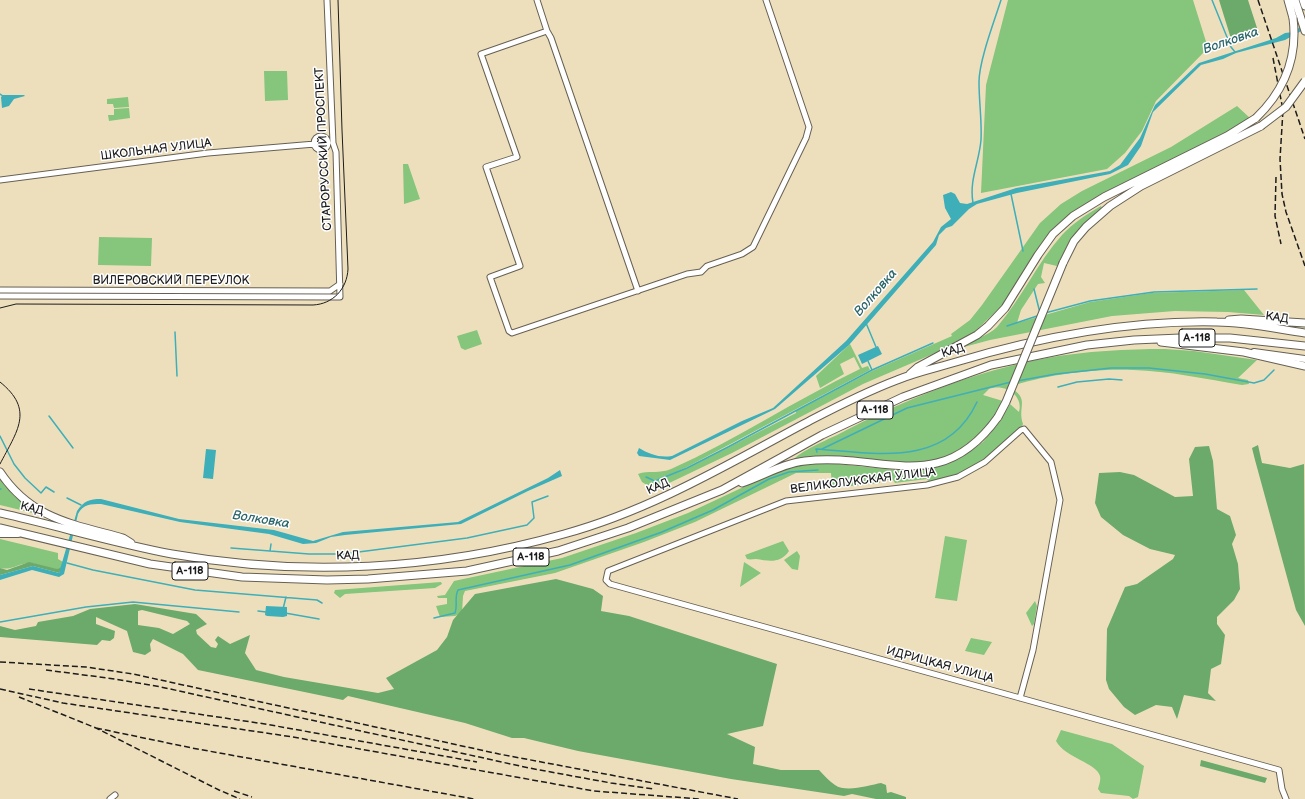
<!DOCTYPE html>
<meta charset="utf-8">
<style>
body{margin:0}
canvas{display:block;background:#eedfbc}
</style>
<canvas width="1305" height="799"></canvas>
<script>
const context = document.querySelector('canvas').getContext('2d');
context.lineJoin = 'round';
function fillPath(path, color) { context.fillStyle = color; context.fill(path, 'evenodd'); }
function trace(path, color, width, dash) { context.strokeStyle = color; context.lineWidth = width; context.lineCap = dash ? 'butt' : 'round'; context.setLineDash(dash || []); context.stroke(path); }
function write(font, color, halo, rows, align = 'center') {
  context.font = font + ' "Balsamiq Sans",sans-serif'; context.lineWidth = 3; context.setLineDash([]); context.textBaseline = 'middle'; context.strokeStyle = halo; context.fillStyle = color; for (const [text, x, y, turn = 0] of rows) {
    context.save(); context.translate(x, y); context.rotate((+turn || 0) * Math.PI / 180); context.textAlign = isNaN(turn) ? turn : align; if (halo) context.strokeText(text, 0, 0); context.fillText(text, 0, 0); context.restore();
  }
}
fillPath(new Path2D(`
 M1008 0H1193L1208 48 1156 101 1142 131 1125 153 1107 169 981 193 986 85Z
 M264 71H287L288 100 265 101Z
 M128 97 129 107 114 108 113 104H107V99Z
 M1237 106 1251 119 1223 135 1086 204 1059 223 1043 242 1003 305 971 335 954 345 863 384 732 453 663 486 650 487 642 482 638 474C648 470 660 474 671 469 736 440 795 400 860 369L854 357 840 364 844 374 820 388 816 376 850 344 862 368 868 366 870 370 687 467 661 479 655 480 645 477 655 481 688 468 796 413V411L872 371 952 336 951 334 970 320 982 305 1040 223 1061 204 1082 191 1171 147Z
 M129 108 130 118 109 121 108 115H114V109Z
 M403 164H408L420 199 404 204Z
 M1101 206 1102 208C1081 226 1070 241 1057 266L1044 263 1041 277 1045 283 1038 284 1021 310 1017 323 1090 302 1151 293 1244 290 1264 315 1228 312 1175 311 1112 316 990 340 964 347C971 339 989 336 997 327 1022 298 1037 263 1062 235 1073 223 1087 214 1101 206Z
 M99 237 152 238 151 266 98 265Z
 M477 330 482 344 465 350 461 348 457 336Z
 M1165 349 1194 351 1257 360 1238 378 1248 380 1249 384 1242 385C1206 379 1169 371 1133 370 1097 368 1042 375 1009 387 1031 399 1017 406 1023 424L1021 429 985 460 957 475 929 483 927 479 895 483 893 480H880V483L832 488 831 473H796L695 522 644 542 555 573 465 591 463 596 462 613 455 616 440 617 436 606 447 604V598H438L437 596 445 595 454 581 562 558 636 533 688 513 784 468 805 464 828 463 906 471 926 470 940 466 969 452 983 442 998 424 1010 404 1019 412C1024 395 1004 383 989 389L983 395 1003 401 995 417 972 442 957 452 926 463 792 461C800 451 827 440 839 434 903 400 975 371 1047 358 1086 351 1126 349 1165 349Z
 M0 474 41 514V515L0 505Z
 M945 536 967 540 957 601 935 598Z
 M0 539 58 553V559L63 562 62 567C56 573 39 564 31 563 20 562 12 571 0 568Z
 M783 541 789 551C780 564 769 561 756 559 753 559 750 560 747 559L745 555Z
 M797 551 800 556 798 570 792 569 784 560Z
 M744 562 761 573 740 587Z
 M441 582 442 584 435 588 345 594 340 598 334 593 335 590Z
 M1035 601 1037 606 1034 624 1032 626 1026 613Z
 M971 638 992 642 984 655 965 651Z
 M1061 730 1112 744 1144 766 1138 797 1133 799 1129 796 1101 793 1098 789C1099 785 1101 780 1100 776 1097 763 1065 758 1056 741Z`), '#86c57c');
fillPath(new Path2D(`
 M1219 0H1248L1259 34 1232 42Z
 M1258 445 1262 463 1290 468 1304 464 1305 626 1296 610 1255 460 1252 448Z
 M1209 446 1213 461 1217 509 1230 516 1236 535 1232 544 1238 564 1240 589 1234 600 1217 617V624L1225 635 1221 664 1211 669 1208 693 1216 701 1184 695 1177 719 1172 707 1156 705 1135 715 1124 707 1109 689 1106 680 1107 629 1125 587 1137 584 1173 559 1175 555 1150 549 1123 535 1101 517 1095 503 1099 473 1120 472 1134 475 1175 497 1193 496 1189 459 1195 447Z
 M29 562 57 569 62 567 59 573 33 566 0 575V568L7 570Z
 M556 579 593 589 603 596 601 611 629 616 777 664 763 726 727 734 755 747 753 764 781 770H819C824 775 829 781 835 785 846 793 870 785 881 783L886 785 887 793 891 792 906 797V799H876L852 794 844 796 731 779 578 751 524 738H512L465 723 348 696 343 700 198 670 183 654 153 639 150 644 151 651 145 655 133 652 127 631 96 617V624L115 631 114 638 110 641 102 640 97 645 0 637V626L15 630 36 626 38 622 73 616 90 609 135 604 196 614 207 624 196 630 197 634 211 647 216 648 218 644 215 640 218 636 230 644 250 635 245 653 256 670 284 677 378 693 394 689 386 678 437 650 447 637 453 620 475 594ZM142 610 187 621 190 624 173 634 159 628 138 625V611Z
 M1201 760 1267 778 1265 783 1200 766Z`), '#6caa6c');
fillPath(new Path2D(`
 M1305 24V29L1285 40 1236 53 1223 59 1201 65 1153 112 1141 146 1128 165 1110 174 1017 193 977 204 969 209 952 226 946 228 939 235 936 245 849 345 775 409 670 460 639 456 637 453 639 448C649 454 659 458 672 456L742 421 773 408 846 341 933 242 941 227 951 219 945 208 943 195 951 192 955 194 960 203 967 204 1016 188 1110 171 1120 165 1140 138 1155 105 1199 63 1276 38 1285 33 1293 32Z
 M3 95H24L25 96 14 99 9 106 2 108 1 97Z
 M878 346 882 354 862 364 858 355Z
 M206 449 216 450 213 479 203 478Z
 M560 470 562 476 528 491 461 524 345 535 331 537 316 543 303 544 269 534 180 522 101 504C91 504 83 504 78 514L64 574 59 577 32 570 0 580V575L33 566 59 573 77 511C84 501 89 499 101 499L179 519 274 530 313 541 343 532 458 522 548 478Z
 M266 606 287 607V616L283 617 267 616 265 615Z`), '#3eafb8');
trace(new Path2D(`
 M1212 0 1231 47 1235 52
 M0 94 3 96
 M1011 194 1023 251
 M973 203C969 180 979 163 981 140 982 121 979 102 979 82 979 61 994 22 1001 0
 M1034 289 1040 313
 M1045 313 1090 301 1154 292 1257 289
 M866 323 876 347
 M1007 326 1040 315
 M175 332 177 376
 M868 361 872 370
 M1017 381 1056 374 1111 368H1149L1205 374 1254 383 1264 380 1274 370
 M1058 387 1077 382 1109 379 1122 380
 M49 416 73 448
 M0 436 14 464 25 478 41 493 46 487 54 492
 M822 449 907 408 1011 382
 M817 452 816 449C875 453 946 469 977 402
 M646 477 655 481 687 468 728 447 872 370 933 343
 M0 489H1
 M67 498 81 505
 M231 548 309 554H343L467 538 527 525 534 518 532 502 548 496
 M270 551 271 544
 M67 563 93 570 195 590 317 600 322 603
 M283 609 286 597
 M258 611 266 612
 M285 613 319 619
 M434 618 455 613C458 605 454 598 458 590L570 565 662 532 713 510 769 479 789 472 818 470
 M0 622 86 607 133 602 239 612`), '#3eafb8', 1.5);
const minor = new Path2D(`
 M537 0 547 31 551 38 638 291
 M547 31 481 54 517 157 486 167 520 266 490 277 509 331 512 333 687 274 701 272 707 266 742 254 753 247 806 138 809 127 766 0
 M314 143a7 7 0 1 1 14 0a7 7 0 1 1-14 0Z
 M0 180 208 153 315 144
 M0 290 330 291 340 284
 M0 296 340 297 336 152 333 143 327 0
 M1020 698 1033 650 1060 500 1051 462 1024 429 1021 430 985 462 958 477 927 485 786 501 608 571 606 580 610 584 1279 770 1282 789 1286 799
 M110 799 115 795`);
const major = new Path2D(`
 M1254 352 1305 359
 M0 534H18`);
const highway = new Path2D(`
 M1288 0 1293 18
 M1295 0 1305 31
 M1303 0 1305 6
 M1063 263 1074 241 1086 227 1110 206 1141 186 1261 126
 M1229 320 1241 319 1305 323
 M1161 342 1244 352 1305 366
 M910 374 918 367 977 335 988 326 1005 308 1038 255 1053 234 1073 216 1104 197 1227 136 1256 118
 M0 472C31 519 73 524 123 538L131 543
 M742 483C763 476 784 463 805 461 882 452 940 498 998 417
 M0 513C58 526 114 543 172 554 302 577 437 570 564 534 652 510 730 463 811 420 838 406 868 391 897 380 916 372 936 368 956 362 1040 337 1129 320 1217 322 1246 322 1277 329 1305 333
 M0 528 150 564 242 577 327 580 368 579 467 571 558 551 628 528 722 490 822 435 903 397 991 365 1087 345 1134 340 1180 338H1230L1305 346`);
trace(minor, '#666054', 7);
trace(major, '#666054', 8);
trace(highway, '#666054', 9);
trace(minor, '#fff', 5);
trace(major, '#fff', 6);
trace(highway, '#fff', 7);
trace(new Path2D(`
 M0 308 16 304 313 305C333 304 347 289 348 269L342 130 338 0
 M0 382C35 410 17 431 0 464`), '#1c1c1c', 1);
trace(new Path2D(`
 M1258 0 1305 139
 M1273 58 1283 110 1280 159 1282 194 1286 212 1305 266
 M1276 177 1275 216 1281 244
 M0 662 86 667 133 674 499 754 738 799
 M46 670 115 679 161 687 529 768 611 783 654 789
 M0 689 63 703 293 737 594 791 700 799
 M29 689 265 724 477 762
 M19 697 96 728 219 790 240 799
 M96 728 192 748 474 799
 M234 791 252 797`), '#1c1c1c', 1.5, [6, 3]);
const highwayBridge = new Path2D(`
 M1256 118C1285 90 1298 58 1293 18
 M1261 126 1286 107 1305 81
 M998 417 1006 402 1063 263`);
trace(highwayBridge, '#666054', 9, []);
trace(highwayBridge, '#fff', 7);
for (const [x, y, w] of [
 [1197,338,36],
 [875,410,36],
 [531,557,36],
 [190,571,36]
]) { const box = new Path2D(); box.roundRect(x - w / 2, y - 9, w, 18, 3); context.fillStyle = '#fff'; context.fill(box); trace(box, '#1c1c1c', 1); }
write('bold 11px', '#1c1c1c', null, [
 ["А-118",1197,338],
 ["А-118",875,410],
 ["А-118",531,557],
 ["А-118",190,571]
]);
write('12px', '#1c1c1c', '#fff', [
 ["СТАРОРУССКИЙ ПРОСПЕКТ",324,149,-93],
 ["ШКОЛЬНАЯ УЛИЦА",156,150,-7],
 ["ВИЛЕРОВСКИЙ ПЕРЕУЛОК",171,281],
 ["КАД",1277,318,8],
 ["КАД",953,351,-17],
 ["ВЕЛИКОЛУКСКАЯ УЛИЦА",863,481,-7],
 ["КАД",658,487,-24],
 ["КАД",32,509,14],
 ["КАД",348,556,-2],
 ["ИДРИЦКАЯ УЛИЦА",940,665,15]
]);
write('italic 13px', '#2d666a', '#fff', [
 ["Волковка",1231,41,-19],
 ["Волковка",876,293,-49],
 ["Волковка",261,520,9]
]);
</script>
